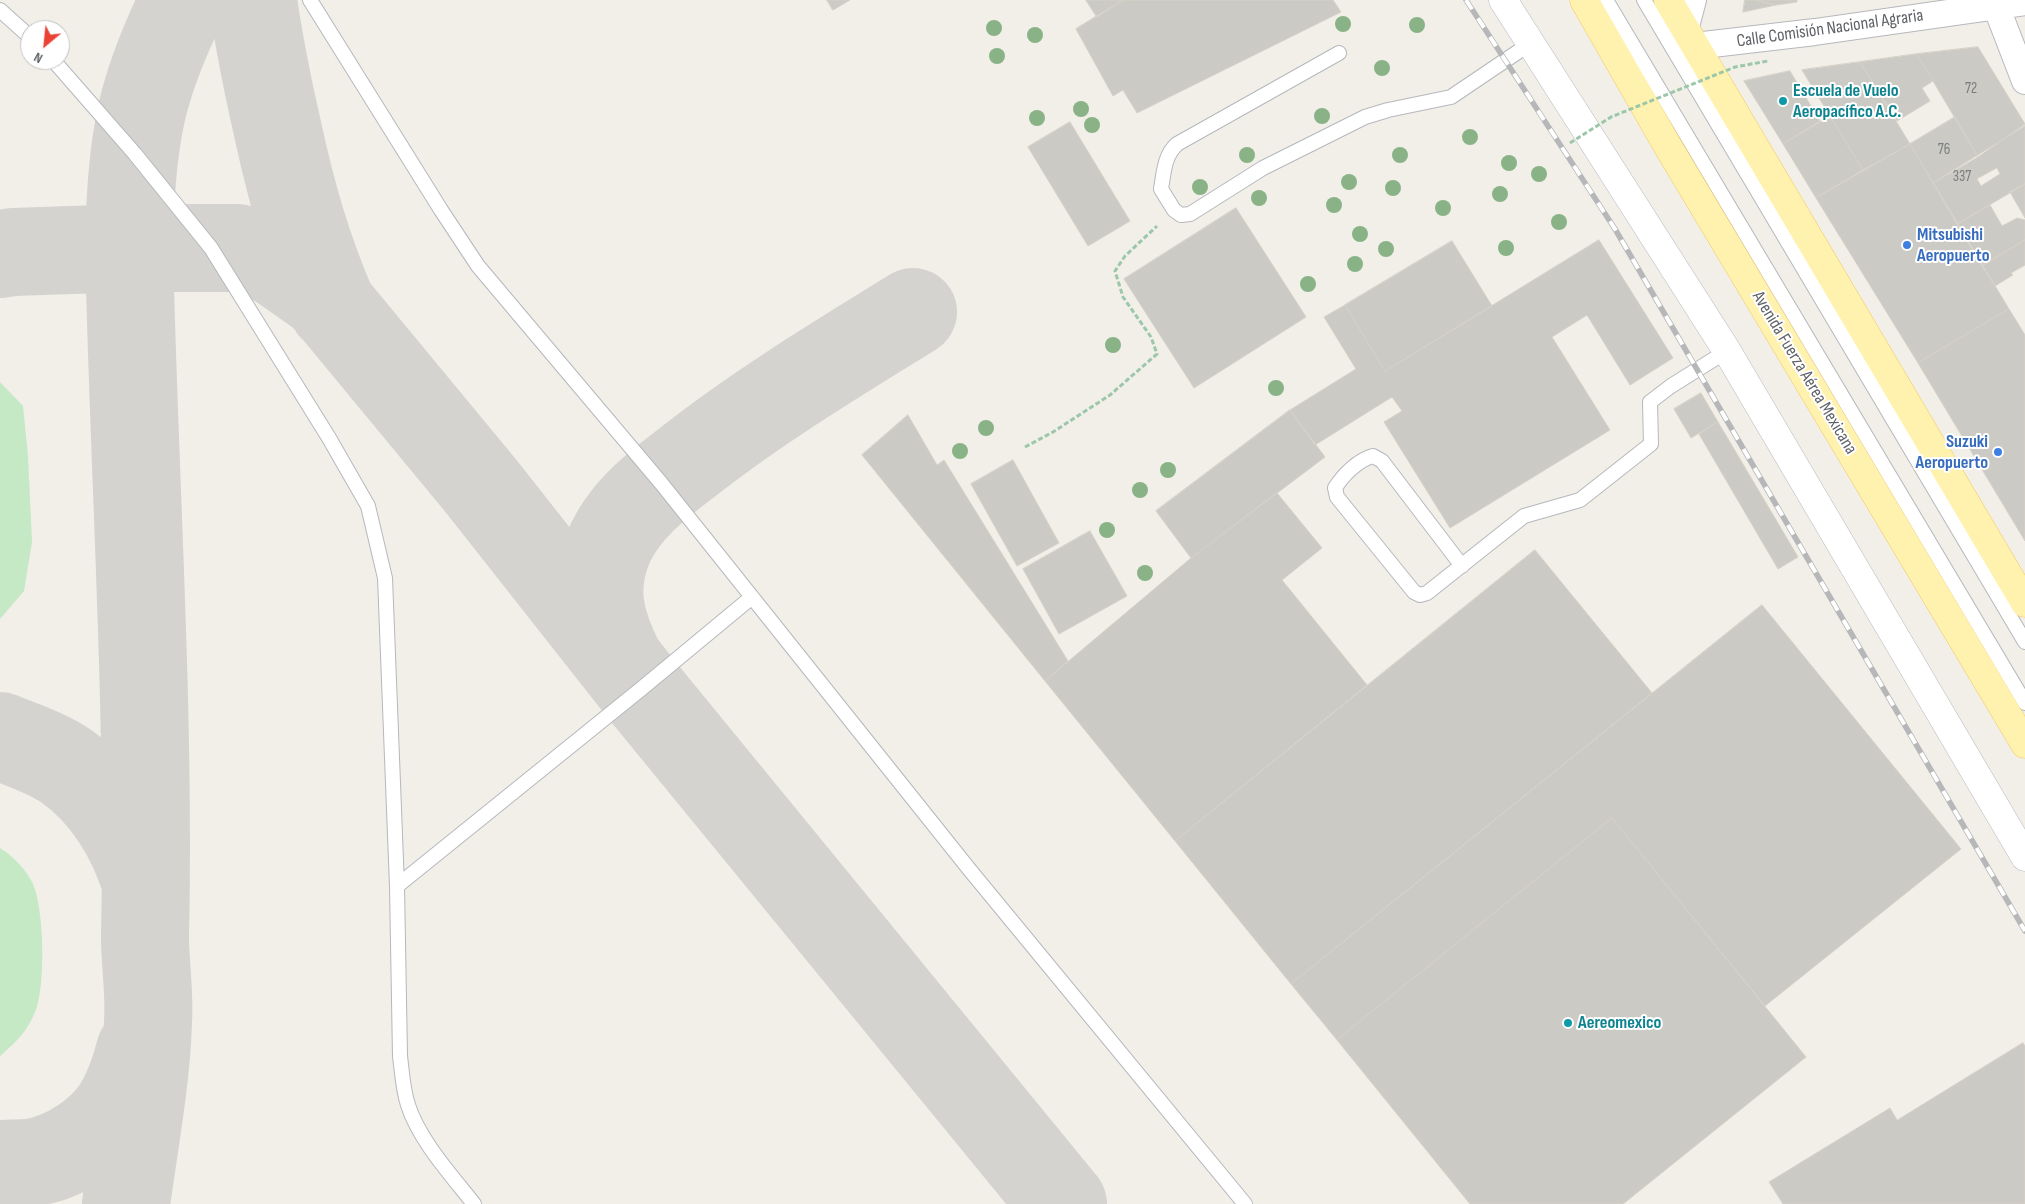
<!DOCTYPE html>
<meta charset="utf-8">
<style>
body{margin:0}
#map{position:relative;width:2025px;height:1204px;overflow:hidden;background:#f1efe8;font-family:"Sofia Sans Condensed",sans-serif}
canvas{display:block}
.north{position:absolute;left:20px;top:20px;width:50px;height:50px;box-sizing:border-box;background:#fff;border:1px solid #bfc1c3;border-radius:50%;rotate:208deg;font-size:14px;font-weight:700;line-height:20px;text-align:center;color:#5f6368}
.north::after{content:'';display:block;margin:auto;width:18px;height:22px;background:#ea4335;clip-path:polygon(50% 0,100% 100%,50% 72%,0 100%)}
</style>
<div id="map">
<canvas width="2025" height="1204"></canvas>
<div class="north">N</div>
</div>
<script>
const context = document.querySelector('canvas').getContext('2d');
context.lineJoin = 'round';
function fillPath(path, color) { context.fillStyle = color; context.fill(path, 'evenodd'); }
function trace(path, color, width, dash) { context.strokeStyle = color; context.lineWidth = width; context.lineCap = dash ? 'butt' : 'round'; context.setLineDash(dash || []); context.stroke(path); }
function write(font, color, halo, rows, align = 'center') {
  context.font = font + ' "Sofia Sans Condensed",sans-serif'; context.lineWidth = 4; context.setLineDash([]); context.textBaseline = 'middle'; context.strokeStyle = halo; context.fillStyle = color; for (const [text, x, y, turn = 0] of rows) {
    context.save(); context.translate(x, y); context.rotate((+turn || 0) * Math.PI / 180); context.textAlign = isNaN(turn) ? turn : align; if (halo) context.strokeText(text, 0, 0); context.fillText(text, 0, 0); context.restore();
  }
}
fillPath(new Path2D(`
 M0 382 23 406 28 456 32 542 24 591 0 619Z
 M0 848C13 856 26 869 33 884 44 909 46 987 35 1012 27 1032 16 1042 0 1056Z`), '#c5e8c5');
trace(new Path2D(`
 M253 0C259 44 268 87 278 131 292 195 307 248 333 308
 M0 254 13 252 129 248H238L259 254 279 264 323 295 481 486 641 689 1063 1204
 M620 662C600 623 591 588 609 546 625 509 658 485 689 461 759 406 837 359 913 312
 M0 736C22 745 47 753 66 766 106 794 132 838 146 883
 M0 1164C11 1163 24 1164 35 1162 65 1157 100 1134 117 1108 128 1091 135 1070 140 1051
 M126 1204C134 1144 146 1083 148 1022 150 994 145 965 145 936 150 706 134 477 129 248 130 202 132 155 142 111 151 72 167 35 184 0`), '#d4d3d0', 88);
const building = new Path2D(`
 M827 0H850L833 10Z
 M1086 0H1123L1097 17Z
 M1123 0H1333L1341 12 1137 113 1123 90 1113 96 1076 29Z
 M1745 0H1754L1776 5 1743 12Z
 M1754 0H1797V2L1776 5Z
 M1978 47 2025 124 1978 157 1917 54Z
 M1917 54 1933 81 1922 88 1930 101 1897 121 1860 62Z
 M1860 62 1910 144 1863 170 1802 70Z
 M1790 71 1820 121 1783 144 1744 81Z
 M1830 116 1863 170 1816 198 1783 144Z
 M1955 117 1978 157 1933 183 1910 144Z
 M1070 122 1130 221 1088 246 1028 147Z
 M2025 126V184L1957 224 1933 183ZM1997 168 2000 174 1981 186 1977 179Z
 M1910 144 2009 309 1918 363 1816 198Z
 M2025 184V218L2010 192Z
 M1990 205 2002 226 2017 218 2025 220V240L1982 266 1957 224Z
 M1236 208 1306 317 1194 388 1124 279Z
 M1599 240 1673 358 1630 385 1587 315 1552 337 1610 430 1450 528 1384 422 1402 411 1392 397 1315 445 1290 410 1356 369 1324 317 1345 305 1385 371Z
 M2025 240V265L2011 273 2013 275 1995 286 1982 266Z
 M1452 241 1492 306 1385 371 1345 305Z
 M2009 309 2025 335V541L1918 363Z
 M1701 393 1718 422 1691 438 1674 409Z
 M1290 410 1325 457 1191 558 1156 511Z
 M908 415 937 465 944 460 1068 661 1045 681 862 455Z
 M1718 422 1798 557 1778 569 1699 434Z
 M1013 460 1059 543 1017 566 971 484Z
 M1277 493 1322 548 1282 580 1367 685 1175 841 1045 681 1191 558Z
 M1090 531 1127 596 1059 634 1023 569Z
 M1535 550 1652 693 1291 984 1175 841Z
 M1762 605 1961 849 1765 1006 1612 818 1337 1040 1291 984Z
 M1612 818 1806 1057 1623 1204H1470L1337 1040Z
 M2023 1043 2025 1046V1204H1783L1769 1182 1890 1108 1897 1120Z`);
fillPath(building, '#cccac5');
trace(building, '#d6d1c6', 1);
const lane = new Path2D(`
 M310 0 441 210 478 266 661 483 969 869 1245 1204
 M1606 0 2025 703
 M1644 0 2025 642
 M0 10 30 37
 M1339 53 1177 144C1164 156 1164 172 1161 189L1174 210 1181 215 1190 214 1263 168 1365 117 1388 110 1451 97 1531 43
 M53 60 135 154 211 248 329 438 368 506 385 578 397 886 400 1056C402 1072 403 1090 408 1105 419 1140 452 1176 474 1204
 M1462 566 1382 461 1373 456C1358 460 1343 475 1335 488L1337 497 1414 592 1420 595 1427 593 1524 516 1580 500 1651 444 1650 402 1671 386 1727 351
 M397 886 641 689 752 597`);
const street = new Path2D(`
 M1997 0 1996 6 2025 81
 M1685 30 1693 0
 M1695 46 1815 32 2025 2`);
const secondary = new Path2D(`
 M1503 0 1727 351 2025 857`);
const primary = new Path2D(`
 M1584 0 1667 145 2025 744
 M1668 0 2025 603`);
trace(lane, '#b5b8bc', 16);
trace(street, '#b5b8bc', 28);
trace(secondary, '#b6babf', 29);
trace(primary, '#f2c960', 29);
trace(new Path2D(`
 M1025 447 1053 432 1110 395 1157 354 1151 337 1123 297 1115 271 1125 256 1157 226`), '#9cc7a9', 3, [5, 2.5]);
trace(lane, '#fff', 14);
trace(street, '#fff', 26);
trace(secondary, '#fff', 28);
trace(primary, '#fff2af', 28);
const rail = new Path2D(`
 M1466 0 1615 229 2025 931`);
trace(rail, '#b6b7b8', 5.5);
trace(rail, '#fff', 4, [11]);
trace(new Path2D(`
 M1570 143 1611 117 1735 67 1768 61`), '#9cc7a9', 3, [5, 2.5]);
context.fillStyle = '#89b387';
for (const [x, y] of [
 [1343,24],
 [1417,25],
 [994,28],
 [1035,35],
 [997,56],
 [1382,68],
 [1081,109],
 [1322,116],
 [1037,118],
 [1092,125],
 [1470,137],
 [1247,155],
 [1400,155],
 [1509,163],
 [1539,174],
 [1349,182],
 [1200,187],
 [1393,188],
 [1500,194],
 [1259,198],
 [1334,205],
 [1443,208],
 [1559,222],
 [1360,234],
 [1506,248],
 [1386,249],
 [1355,264],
 [1308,284],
 [1113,345],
 [1276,388],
 [986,428],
 [960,451],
 [1168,470],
 [1140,490],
 [1107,530],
 [1145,573]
]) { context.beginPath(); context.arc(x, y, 8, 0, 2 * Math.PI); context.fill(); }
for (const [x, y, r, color] of [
 [1783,101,5,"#0f9aa8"],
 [1907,245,5,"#3f7fe0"],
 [1998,452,5,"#3f7fe0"],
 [1568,1023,5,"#0f9aa8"]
]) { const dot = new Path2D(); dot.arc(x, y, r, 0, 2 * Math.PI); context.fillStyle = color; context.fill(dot); trace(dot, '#fff', 2); }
write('15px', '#7a7d7f', null, [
 ["72",1971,89],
 ["76",1944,150],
 ["337",1962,177]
]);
write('18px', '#5f6368', '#fff', [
 ["Calle Comisión Nacional Agraria",1830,29,-8],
 ["Avenida Fuerza Aérea Mexicana",1804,373,59]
]);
write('bold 18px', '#0d838f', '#fff', [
 ["Escuela de Vuelo",1793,91],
 ["Aeropacífico A.C.",1793,112],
 ["Aereomexico",1578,1023]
], 'left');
write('bold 18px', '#366cbe', '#fff', [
 ["Mitsubishi",1917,235],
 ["Aeropuerto",1917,256],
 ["Suzuki",1988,442,"right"],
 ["Aeropuerto",1988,463,"right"]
], 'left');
</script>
